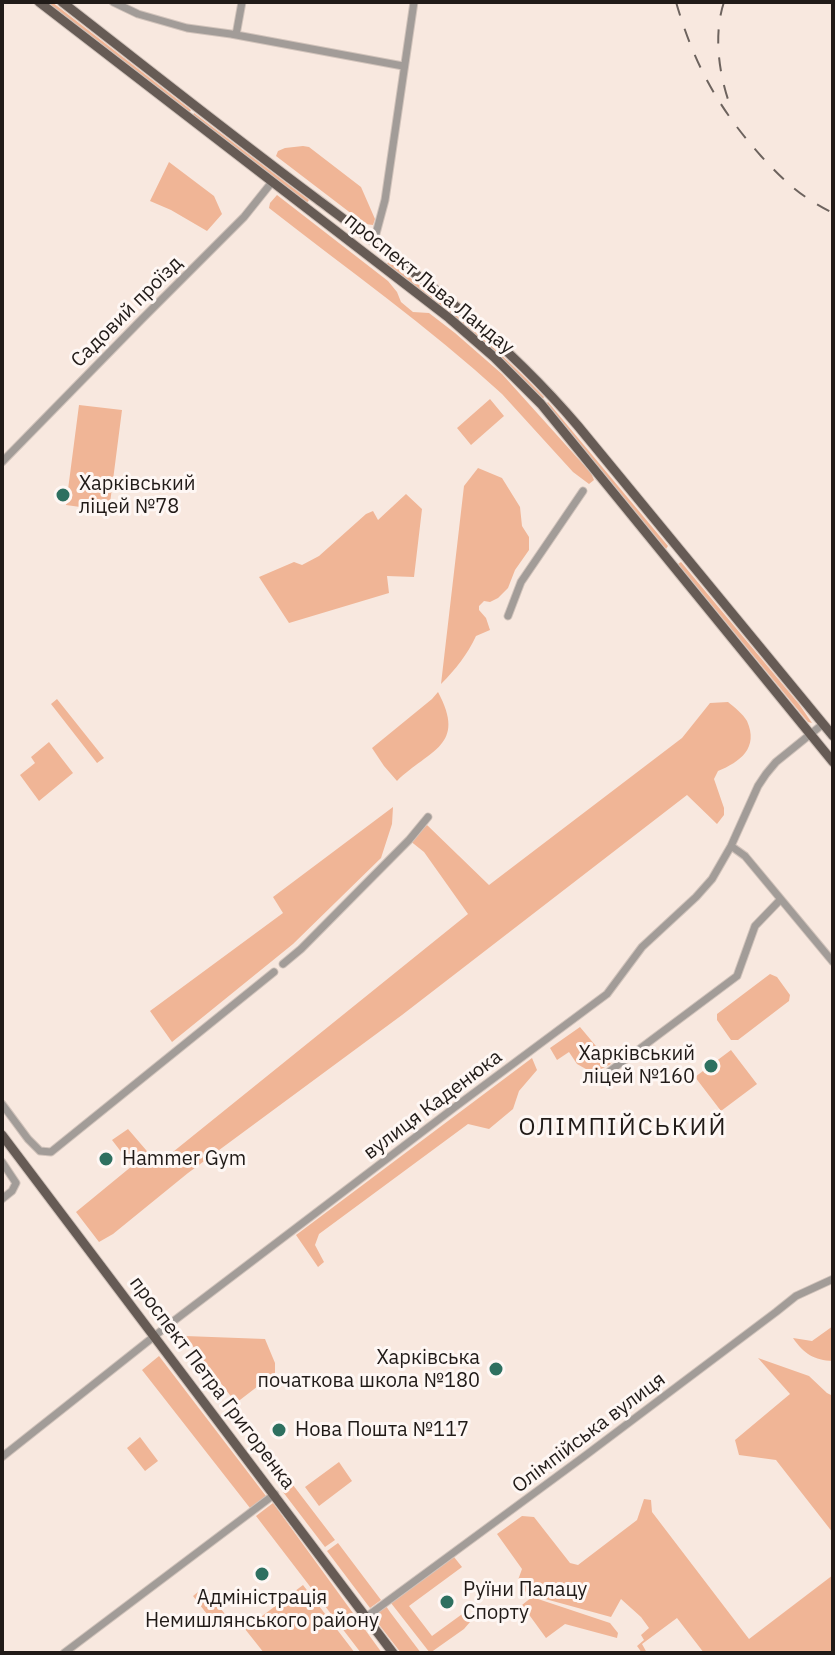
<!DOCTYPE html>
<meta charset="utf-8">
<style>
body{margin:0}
#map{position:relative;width:835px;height:1655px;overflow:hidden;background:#f8e8df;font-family:"IBM Plex Sans",sans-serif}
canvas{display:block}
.frame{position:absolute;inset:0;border:4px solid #211b18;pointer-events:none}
</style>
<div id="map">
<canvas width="835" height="1655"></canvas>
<div class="frame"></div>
</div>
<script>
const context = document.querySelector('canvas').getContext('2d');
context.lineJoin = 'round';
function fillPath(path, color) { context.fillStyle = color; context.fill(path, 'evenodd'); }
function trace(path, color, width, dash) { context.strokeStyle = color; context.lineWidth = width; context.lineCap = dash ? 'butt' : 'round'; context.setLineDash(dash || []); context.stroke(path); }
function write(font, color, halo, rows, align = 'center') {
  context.font = font + ' "IBM Plex Sans",sans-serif'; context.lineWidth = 6; context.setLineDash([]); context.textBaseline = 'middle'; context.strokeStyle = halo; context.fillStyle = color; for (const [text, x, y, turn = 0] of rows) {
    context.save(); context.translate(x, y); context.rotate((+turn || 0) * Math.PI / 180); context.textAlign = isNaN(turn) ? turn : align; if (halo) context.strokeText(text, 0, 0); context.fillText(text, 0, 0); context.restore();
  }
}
fillPath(new Path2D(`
 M46 2H52L191 110 189 113Z
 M194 113 309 200 307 203 193 115Z
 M303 146 309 147 361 187 375 219 373 225 365 224 276 156 278 151 285 148Z
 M169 162 214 196 222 214 207 231 171 210 150 201Z
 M277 195 388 281 397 292 401 302 413 312 429 313 455 333 502 374 591 473 594 480 589 484 573 472 502 394C429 327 347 269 269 208L270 203Z
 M389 261C443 304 497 347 544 397L542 400 455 318 387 264Z
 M490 399 504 416 471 445 457 428Z
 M548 402 668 546 666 549 546 404Z
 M79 405 122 410 109 511 66 505Z
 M478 468 502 478 520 507 522 526 529 537V550L515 570 508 588 498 598 490 602 484 601 479 606V610L486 618 490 630 476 636C467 655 456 669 441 684L464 486Z
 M406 494 422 509 414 577 387 576 389 593 289 623 259 577 294 562 302 565 319 556 366 514 373 511 378 520Z
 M681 562 799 704 812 723 808 722 678 564Z
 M438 692C467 746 430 749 397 781L384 766 372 748 432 699Z
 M57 699 104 758 97 763 51 704Z
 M728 702C734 707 743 714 747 721 759 748 740 762 718 771L714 779 724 808V815L717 824 687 795 402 1015 188 1173 113 1234 99 1242 76 1212 132 1166 112 1140 128 1129 158 1164 468 914 424 852 409 840 427 825 489 885 682 738 710 703Z
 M49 742 73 773 39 801 20 775 35 763 31 757Z
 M393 807 392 824 381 858 293 944 172 1042 150 1011 283 913 273 897Z
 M770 974 777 977 790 995 789 1001 738 1040H731L717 1020V1014Z
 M580 1027 611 1064 593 1073 577 1064 569 1052 557 1060 550 1048Z
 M731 1050 757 1084 721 1111 695 1077Z
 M532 1058 537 1070 519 1091 513 1109 489 1129 468 1124 319 1234 315 1245 324 1262 318 1267 296 1235Z
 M833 1326V1361C814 1360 804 1354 793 1338L812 1341Z
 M185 1336 265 1339 275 1363V1373L236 1403Z
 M159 1356 266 1496 250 1508 142 1370Z
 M758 1358 809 1376 827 1393 833 1396V1533L776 1460 739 1455 735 1440 790 1394Z
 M140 1437 158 1461 145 1471 127 1448Z
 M339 1462 352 1481 319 1506 305 1487Z
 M293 1485 335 1540 325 1547 283 1492Z
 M644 1499 651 1500 652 1512 749 1639 833 1575V1653H704L677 1618 642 1644 647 1653H642L637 1646 644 1640 641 1635 649 1628 641 1617 621 1599 611 1617 527 1594 518 1580 522 1569 497 1534 522 1516 534 1517 570 1563 578 1565 637 1520Z
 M273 1503 382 1653H361L256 1516Z
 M338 1543 381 1600 370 1608 327 1551Z
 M454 1557 462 1567 409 1606 432 1636 465 1612 470 1618V1622L464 1629 430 1653 391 1603Z
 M303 1585 355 1653H264L245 1629Z
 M204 1587 228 1618 217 1627 193 1596Z
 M532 1597 610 1623 618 1633 617 1638 565 1624 546 1638 522 1605Z
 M386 1606 390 1612 421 1653H401L377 1622 375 1615Z`), '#f0b596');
const minor = new Path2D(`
 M113 2 138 14 187 28 231 34 403 66
 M236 35 242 2
 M374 241 385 200 414 2
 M2 462 141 320 244 217 272 182
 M508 616 521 582 583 491
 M731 846 745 856 833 962
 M283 964 301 949 409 840 428 817
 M610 1071 737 976 755 926 780 900
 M2 1104 28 1139 40 1151 51 1152 274 972
 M2 1162 16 1183 12 1191 2 1199
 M2 1457 171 1323 455 1107 607 994 642 947 696 897 712 879 731 846 758 786 766 774 776 762 823 724
 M366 1617 586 1455 776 1312 796 1296 833 1279
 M64 1653 275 1494`);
const major = new Path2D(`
 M39 2 449 318 494 357 541 404 833 762
 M62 2C147 68 231 135 317 199 412 270 501 335 578 426L833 736
 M2 1135 393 1653`);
trace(minor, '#d1c3bb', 9);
trace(major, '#d1c3bb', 11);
trace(minor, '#a29c98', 7);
trace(major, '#665b55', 9);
trace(new Path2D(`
 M676 2C694 64 718 108 761 156 785 182 801 197 833 213
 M724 2C713 35 719 76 731 108`), '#6d635e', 2, [14, 14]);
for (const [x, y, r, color] of [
 [63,495,8,"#2e7060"],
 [711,1066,8,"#2e7060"],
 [106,1159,8,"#2e7060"],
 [496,1369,8,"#2e7060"],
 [279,1430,8,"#2e7060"],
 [262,1574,8,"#2e7060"],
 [447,1602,8,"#2e7060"]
]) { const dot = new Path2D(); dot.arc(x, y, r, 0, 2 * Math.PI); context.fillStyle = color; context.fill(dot); trace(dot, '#fef7f4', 3); }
write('20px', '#211b18', '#fef7f4', [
 ["проспект Льва Ландау",429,284,39],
 ["Садовий проїзд",127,312,-45],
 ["вулиця Каденюка",433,1105,-37],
 ["проспект Петра Григоренка",212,1383,53],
 ["Олімпійська вулиця",589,1433,-37]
]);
write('20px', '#211b18', '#fef7f4', [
 ["Харківський",79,484],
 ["ліцей №78",79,507],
 ["Харківський",695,1054,"right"],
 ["ліцей №160",695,1077,"right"],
 ["Hammer Gym",122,1159],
 ["Харківська",480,1358,"right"],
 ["початкова школа №180",480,1381,"right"],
 ["Нова Пошта №117",295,1430],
 ["Руїни Палацу",463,1590],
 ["Спорту",463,1613],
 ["Адміністрація",262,1598,"center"],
 ["Немишлянського району",262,1621,"center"]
], 'left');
context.letterSpacing = '2px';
write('24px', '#211b18', '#fef7f4', [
 ["ОЛІМПІЙСЬКИЙ",623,1128]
]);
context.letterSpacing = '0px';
</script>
